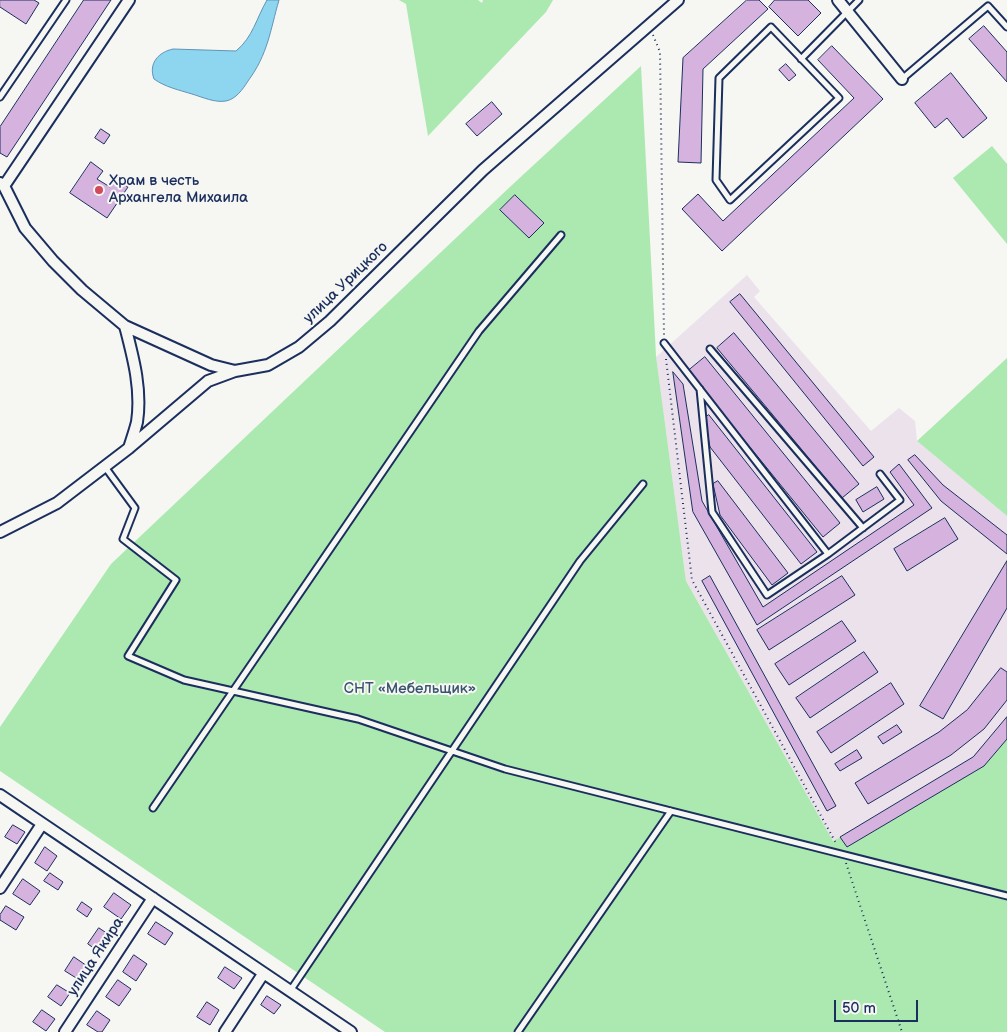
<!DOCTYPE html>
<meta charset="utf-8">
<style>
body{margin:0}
#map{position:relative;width:1007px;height:1032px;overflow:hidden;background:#f6f6f2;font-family:"Balsamiq Sans",sans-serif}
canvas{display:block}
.scale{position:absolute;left:834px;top:1000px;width:84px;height:22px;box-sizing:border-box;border:2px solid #1b2f5e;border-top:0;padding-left:6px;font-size:15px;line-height:18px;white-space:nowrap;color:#1b2f5e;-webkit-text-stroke:4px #f6f6f2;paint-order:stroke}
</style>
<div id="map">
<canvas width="1007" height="1032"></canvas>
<div class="scale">50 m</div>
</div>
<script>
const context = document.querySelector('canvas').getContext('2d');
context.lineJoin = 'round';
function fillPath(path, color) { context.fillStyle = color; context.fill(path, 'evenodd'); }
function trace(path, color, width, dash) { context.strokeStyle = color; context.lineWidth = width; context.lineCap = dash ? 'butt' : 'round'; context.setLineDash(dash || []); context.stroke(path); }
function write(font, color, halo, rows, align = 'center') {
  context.font = font + ' "Balsamiq Sans",sans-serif'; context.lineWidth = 4; context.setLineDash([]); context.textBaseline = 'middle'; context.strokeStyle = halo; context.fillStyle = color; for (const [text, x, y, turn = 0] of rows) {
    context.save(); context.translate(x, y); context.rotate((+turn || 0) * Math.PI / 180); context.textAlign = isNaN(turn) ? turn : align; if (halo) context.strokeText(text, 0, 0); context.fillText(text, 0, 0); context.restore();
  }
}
fillPath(new Path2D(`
 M747 275 760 291 754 297 871 431 899 408 915 421 917 441 1007 516V731L981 761 833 841 686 581 656 357Z`), '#ece2ec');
fillPath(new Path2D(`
 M399 0H478L482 3 483 0H553L546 12 428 136 406 4Z
 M641 66 656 356 686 581 833 841 981 761 1007 731V1032H385L0 771V727L111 564 512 185Z
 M992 146 1007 164V244L953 178Z
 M1007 358V516L917 441Z`), '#abe9b0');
const water = new Path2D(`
 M267 0H279C270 31 268 54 248 81 243 89 236 99 226 101 215 103 202 97 192 94 179 90 165 87 154 79 148 63 159 52 173 49L236 51C253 37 256 19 267 0Z`);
fillPath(water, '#8ed6f0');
trace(water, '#6093b6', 1);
const building = new Path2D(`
 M0 0H34L39 3 26 24 0 7Z
 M84 0H111L7 157 0 153V127Z
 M747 0H759L768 9 703 69 701 163 678 162 683 58Z
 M775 0H808L821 13 798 36 769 7Z
 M984 26 1007 52V82L969 39Z
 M832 46 883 99 722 251 682 209 698 194 723 221 854 98 818 60Z
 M786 64 796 75 789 81 779 70Z
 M951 73 987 118 963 138 947 118 935 128 915 103Z
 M492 102 502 114 477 136 466 124Z
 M101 129 110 135 104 144 95 138Z
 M91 162 103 171 97 179 110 187 115 179 128 187 107 218 70 193Z
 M515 195 544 223 529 238 500 210Z
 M740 294 874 457 863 466 730 302Z
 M734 333 859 484 842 498 717 348Z
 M705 357 840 523 823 537 688 371Z
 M673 372 683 384 702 501 763 607 914 505 890 472 899 464 932 508 757 625 693 512Z
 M709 415 817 552 801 564 710 447 704 418Z
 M915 455 943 485 1007 535V554L941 501 908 460Z
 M718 481 788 573 772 585 720 515 713 484Z
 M877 487 884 499 863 512 856 500Z
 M945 518 958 539 907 571 894 549Z
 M1007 561V608L943 719 920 706Z
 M710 576 836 806 827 811 702 581Z
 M842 576 855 595 769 650 757 630Z
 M842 621 856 641 789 685 775 664Z
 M864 652 878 672 810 718 796 698Z
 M1001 668 1007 672V700L984 729 951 755 868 804 855 783 939 732 967 710Z
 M891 683 904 704 831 753 817 732Z
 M1007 717V739L984 766 847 847 840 837 973 757Z
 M897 725 902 732 883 744 878 737Z
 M857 750 862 758 840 771 835 764Z
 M13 825 25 832 17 844 5 837Z
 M45 847 57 856 47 871 35 863Z
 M50 873 63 882 58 890 44 881Z
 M23 879 40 891 30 905 13 894Z
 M114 893 131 905 121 919 104 907Z
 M82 902 92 909 87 917 77 910Z
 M6 906 24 917 16 930 0 920V915Z
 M156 922 173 933 165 945 148 934Z
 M99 928 111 936 99 952 88 944Z
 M134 955 147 964 136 981 123 972Z
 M74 957 90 968 81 981 65 971Z
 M225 967 242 978 234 989 218 978Z
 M118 980 131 989 119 1006 106 997Z
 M57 985 70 993 61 1006 48 997Z
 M267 996 281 1005 274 1014 261 1005Z
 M207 1002 219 1010 210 1025 197 1017Z
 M42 1010 55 1019 46 1031 33 1022Z
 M97 1011 110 1020 102 1032H98L87 1025Z`);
fillPath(building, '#d5b3de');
trace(building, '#1b2f5e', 1);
const service = new Path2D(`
 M771 27 839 98 730 200 716 180 719 78Z
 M801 59 859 0
 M902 79 988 6 1007 27
 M0 97 66 0
 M664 343 828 554
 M710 349 863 528
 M700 389 712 512 767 595 828 554 900 500 880 474
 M105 467 135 508 123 539 176 580 128 656 184 680 358 719 505 769 1007 896
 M153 808 479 331 561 235
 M290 991 580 561 643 484
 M518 1032 671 811`);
const minor = new Path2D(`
 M838 0 902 79
 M0 183 4 186 25 228 53 261 82 290 125 326 211 365 235 371
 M4 186 129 0
 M125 326C133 357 142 389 137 422 135 430 132 439 129 448
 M0 532 57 503 129 448 208 381 235 371 268 365 299 347 330 321 483 170 678 0
 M0 795 351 1032
 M0 888 42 824
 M65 1032 153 898
 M225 1032 263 974`);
trace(service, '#1b2f5e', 9);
trace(minor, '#1b2f5e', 14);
trace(new Path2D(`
 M653 35 660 52 664 336
 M666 359 692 580 837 845
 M846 863 902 1032`), '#1b2f5e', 2, [1, 4]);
trace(service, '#f6f6f2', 5);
trace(minor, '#f6f6f2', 10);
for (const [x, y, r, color] of [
 [99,190,5,"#d1495b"]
]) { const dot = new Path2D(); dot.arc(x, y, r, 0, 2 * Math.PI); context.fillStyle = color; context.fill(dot); trace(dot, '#f6f6f2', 2); }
write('15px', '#1b2f5e', '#f6f6f2', [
 ["Храм в честь",109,181],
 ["Архангела Михаила",109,198]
], 'left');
write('15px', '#1b2f5e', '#f6f6f2', [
 ["улица Урицкого",346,283,-44],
 ["улица Якира",96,957,-57]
]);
write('15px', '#38546e', '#f6f6f2', [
 ["СНТ «Мебельщик»",410,689]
]);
</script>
